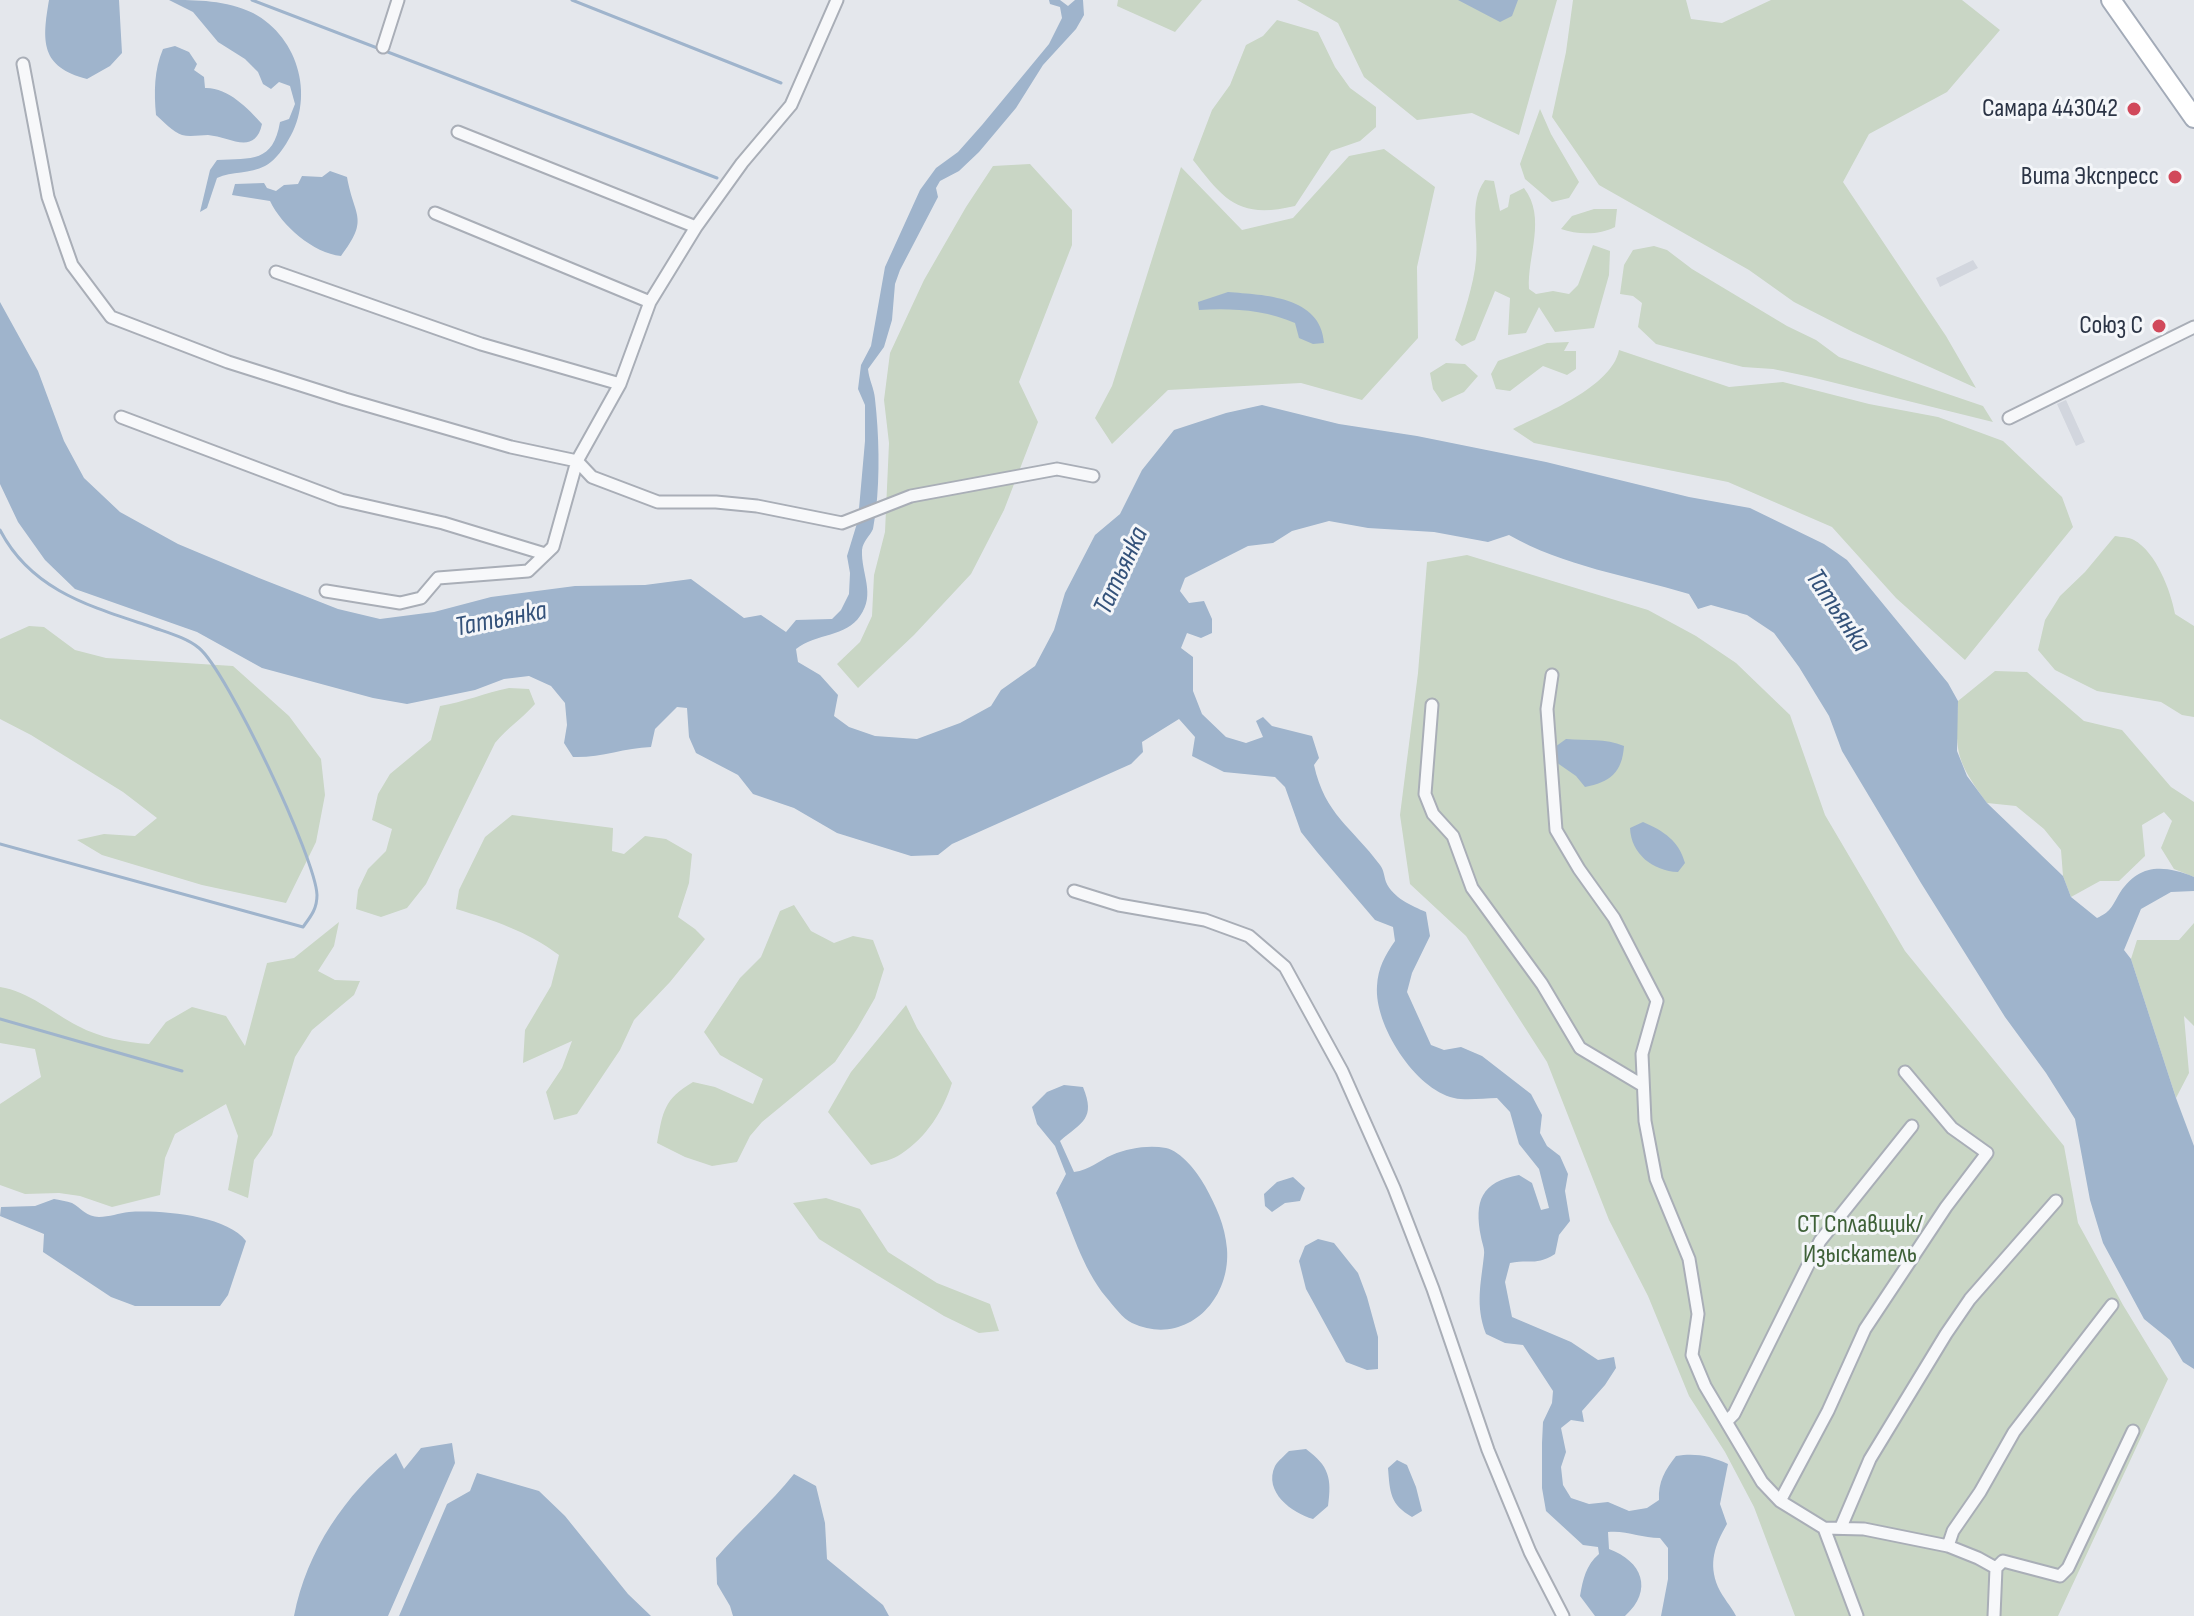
<!DOCTYPE html>
<meta charset="utf-8">
<style>
body{margin:0}
canvas{display:block;background:#e4e7ec}
</style>
<canvas width="2194" height="1616"></canvas>
<script>
const ctx = document.querySelector('canvas').getContext('2d');
ctx.lineJoin = 'round';
function fill(path, color) { ctx.fillStyle = color; ctx.fill(path, 'evenodd'); }
function trace(path, color, width, dash) { ctx.strokeStyle = color; ctx.lineWidth = width; ctx.lineCap = dash ? 'butt' : 'round'; ctx.setLineDash(dash || []); ctx.stroke(path); }
function drawText(font, color, halo, rows, align = 'center') {
  ctx.font = font + ' "Sofia Sans Condensed",sans-serif'; ctx.lineWidth = 6; ctx.setLineDash([]); ctx.textBaseline = 'middle'; ctx.strokeStyle = halo; ctx.fillStyle = color; for (const [text, x, y, turn = 0] of rows) {
    ctx.save(); ctx.translate(x, y); ctx.rotate((+turn || 0) * Math.PI / 180); ctx.textAlign = isNaN(turn) ? turn : align; if (halo) ctx.strokeText(text, 0, 0); ctx.fillText(text, 0, 0); ctx.restore();
  }
}
const built = new Path2D(`
 M1973,260L1978,268L1940,287L1936,278Z
 M2066,400L2085,442L2076,446L2057,404Z`);
const green = new Path2D(`
 M1118,0H1202L1175,32L1117,6Z
 M1297,0H1557L1519,135L1472,113L1417,120L1364,77L1338,23Z
 M1573,0H1686L1691,19L1722,23L1771,0H1962L2000,30L1947,92L1869,134L1843,182L1946,336L1976,388L1853,332L1794,302L1749,270L1599,185L1552,117L1566,52Z
 M1277,20L1318,32L1335,67L1350,88L1376,107V127L1360,141L1331,151L1295,206C1239,219 1225,201 1193,160L1212,110L1230,85L1246,45L1263,36Z
 M1540,109L1551,134L1579,182L1569,198L1552,202L1525,179L1520,164Z
 M1384,149L1435,187L1417,267L1418,338L1362,400L1301,383L1168,390L1112,444L1095,418L1112,386L1181,167L1242,230L1293,218L1349,156Z
 M1030,164L1072,210V245L1019,382L1038,422L1004,510L971,574L914,635L858,688L837,664L860,642L872,616L874,575L885,532L889,443L884,400L890,353L924,280L966,207L993,166Z
 M1485,180L1494,181L1500,211L1508,207L1510,195L1524,188C1547,218 1527,256 1529,289L1536,294L1553,291L1569,294L1578,285L1593,245L1610,251L1609,275L1594,328L1555,332L1539,307L1526,333L1508,335L1510,298L1495,291L1475,340L1462,346L1455,340C1463,317 1474,284 1476,260C1479,233 1468,203 1485,180Z
 M1594,209H1617L1615,227C1600,235 1578,235 1561,229L1572,216Z
 M1654,246L1667,250L1692,269L1787,326L1816,340L1839,357L1983,406L1993,422L1811,377L1773,369L1743,367L1656,344L1638,327L1642,303L1633,296L1620,294L1624,265L1633,250Z
 M1569,342L1564,351H1576V369L1567,375L1543,366L1510,391L1496,389L1491,374L1498,361L1547,343Z
 M1619,350L1729,387L1783,382L1869,404L1938,417L2003,441L2062,497L2073,527L1965,660L1896,598L1832,527L1728,482L1534,443L1513,429C1543,414 1612,387 1619,350Z
 M1446,363L1465,364L1478,376L1464,392L1442,402L1433,389L1430,373Z
 M2115,536C2120,537 2129,537 2134,540C2156,552 2171,591 2175,614L2194,626V717L2182,715L2161,702L2097,691L2055,670L2038,650L2045,620L2060,596L2085,572Z
 M1467,555L1648,610L1696,636L1736,663L1790,715L1825,815L1905,951L2064,1146L2078,1223L2123,1305L2168,1379L2058,1616H1795L1754,1507L1725,1452L1689,1396L1648,1296L1609,1220L1547,1062L1466,936L1410,884L1400,815L1418,673L1427,562Z
 M29,626L44,627L75,650L106,658L233,666L289,716L321,759L325,795L316,842L286,903L202,885L102,855L77,840L104,834L135,836L157,818L123,792L31,735L0,719V639Z
 M1995,671L2027,672L2084,721L2122,730L2171,787L2194,802V877L2174,869L2161,848L2172,821L2164,812L2142,825L2145,856L2119,881H2100L2071,897L2063,876L2061,850L2044,829L2016,806L1987,803C1956,760 1955,753 1958,701Z
 M509,688L529,689L535,704C522,719 507,728 495,743L426,884L407,908L381,917L356,909L358,890L368,869L386,851L392,829L372,820L378,794L390,774L431,740L440,706C464,702 485,693 509,688Z
 M512,815L613,828L612,851L624,854L645,836L666,839L692,854L689,883L678,917L695,929L705,939L670,982L634,1020L620,1050L577,1114L554,1120L546,1092L562,1068L572,1041L523,1063L525,1030L551,986L559,955C527,931 493,920 456,909L459,890L485,837Z
 M794,905L811,931L834,943L853,936L873,940L884,969L875,998L857,1029L835,1062L762,1122L750,1136L737,1162L712,1166L685,1157L657,1143C663,1111 664,1099 693,1082L715,1087L753,1104L763,1079L720,1055L704,1032L740,978L761,957L780,911Z
 M339,922L334,946L318,971L335,980L360,981L354,995L312,1030L295,1057L272,1135L254,1160L248,1198L228,1190L238,1136L226,1104L175,1134L165,1158L160,1195L112,1207L80,1196L59,1193L25,1194L0,1185V1104L41,1077L35,1049L0,1043V987C28,991 53,1013 78,1026C101,1038 124,1042 149,1044L166,1022L192,1007L226,1016L245,1046L267,963L294,958Z
 M2194,923V1026L2184,1016L2189,1073L2176,1098L2131,959L2137,940H2179Z
 M906,1005L917,1028L952,1083C943,1111 927,1137 901,1154C893,1160 881,1162 871,1165L828,1112L851,1072Z
 M826,1198L860,1209L888,1252L937,1283L990,1304L999,1331L979,1333L944,1316L867,1269L819,1239L793,1203Z`);
const water = new Path2D(`
 M49,0H119L122,53L110,66L87,79C40,67 42,41 49,0Z
 M169,0C197,0 226,0 253,13C300,38 316,100 286,144C281,152 273,162 265,166C250,174 232,171 217,178L207,208L200,212L210,170L217,160C252,158 273,163 280,122L289,119L295,104L290,86L279,82L271,89L263,84L258,72L245,59L218,42L193,12Z
 M1049,0H1060L1068,6L1075,0H1083L1084,15L1076,29L1043,65L1016,108L979,152L959,171L940,181L936,188L938,197L900,270L895,284L892,320L884,347L868,369C869,380 874,388 875,399C879,434 880,475 876,510C875,516 874,523 873,529C870,536 863,541 862,550C861,574 876,594 860,616C846,637 817,633 796,649L798,662L820,675L838,695L834,716L849,727L875,736L917,739L960,723L991,706L1001,690L1035,666L1054,630L1065,593L1095,535L1120,514L1142,470L1174,430L1226,413L1262,405L1339,424L1417,436L1546,462L1689,497L1750,508L1824,544L1847,560L1948,683L1958,701L1957,751L1967,776L1987,803L2063,876L2071,897L2097,918C2110,912 2111,908 2118,896C2137,864 2162,864 2194,877V891L2171,892L2141,909L2124,950L2131,959L2176,1098L2194,1146V1369L2183,1362L2170,1340L2144,1319L2103,1243L2090,1200L2075,1119L2046,1073L2005,1017L1921,883L1842,751L1829,716L1799,667L1774,633L1747,615L1711,605L1698,609L1689,594C1629,576 1563,566 1509,535L1488,542L1434,532L1368,528L1329,521L1292,531L1273,543L1248,546L1185,578L1180,591L1189,603L1204,601L1212,619V633L1201,638L1187,633L1181,648L1193,657V691L1202,714L1226,737L1246,743L1263,737L1256,721L1263,717L1272,726L1312,736L1319,758L1314,765C1325,815 1352,827 1380,865C1384,870 1384,876 1386,882C1393,898 1412,906 1426,912L1430,936L1412,973L1407,992L1431,1045L1444,1050L1461,1047L1482,1056L1531,1094L1542,1115L1540,1133L1547,1146L1560,1156L1568,1174L1565,1191L1570,1221L1559,1235L1555,1254C1536,1266 1530,1259 1510,1263L1505,1282L1512,1317L1571,1342L1598,1360L1614,1357L1616,1368L1605,1385L1582,1411L1584,1422L1571,1420L1561,1428L1566,1452L1561,1467L1563,1485L1571,1498L1589,1504L1608,1502L1629,1511L1647,1508L1659,1500C1658,1482 1665,1470 1676,1456C1696,1453 1710,1456 1728,1464L1720,1504L1727,1524C1715,1545 1708,1563 1718,1587C1723,1598 1731,1606 1736,1616H1661L1668,1579V1548L1660,1538C1641,1538 1626,1530 1608,1532L1609,1549C1642,1561 1654,1590 1625,1616H1595L1580,1596C1583,1579 1586,1565 1599,1554L1598,1547L1583,1545L1546,1511L1542,1488V1443L1543,1422L1552,1403L1553,1391L1523,1345L1505,1343L1486,1334C1475,1305 1481,1284 1484,1255C1485,1249 1482,1243 1481,1237C1474,1201 1481,1182 1519,1175L1532,1183L1541,1210L1549,1208L1539,1169L1519,1144L1510,1112L1497,1098C1484,1098 1467,1101 1454,1098C1415,1089 1374,1025 1377,986C1378,968 1385,955 1395,941L1393,927L1375,920L1317,852L1301,832L1285,787L1275,777L1224,772L1192,756L1195,737L1179,719L1142,742L1143,752L1131,764L952,844L938,855L911,856L837,833L794,808L753,794L738,775L696,753L689,737L687,708L677,707L655,729L651,747C624,748 600,758 573,757L564,743L567,725L565,703L551,686L529,676L504,679L475,690L407,704L373,698L262,668L197,632L75,589L45,560L18,522L0,484V302L38,371L64,441L84,478L120,512L178,544L259,578L338,609L380,619L434,612L491,597L575,586L645,585L691,579L744,618L761,615L786,632L796,620L832,619L841,610L849,594L850,573L847,556L858,520L865,441V405L858,389L861,365L871,346L885,267L920,190L936,168L958,152L982,125L1049,44L1062,18L1060,7L1050,4Z
 M1458,0H1518L1512,16L1500,22Z
 M175,46L189,52L197,64L194,70L204,77L205,88C227,87 248,108 262,124C255,156 230,137 208,135C200,135 190,137 182,135C173,132 163,121 156,115C154,92 154,70 163,49Z
 M330,171L347,177C354,217 370,218 341,256C313,253 282,226 270,201L232,195L235,184L264,183L267,188L276,191L284,185L298,184L302,176L322,177Z
 M1228,292C1264,295 1321,296 1324,343L1313,344L1299,338L1295,323C1265,310 1232,308 1199,310L1198,302Z
 M1566,739C1587,741 1605,738 1624,746C1622,773 1610,782 1585,787L1576,776L1553,760L1555,747Z
 M1643,822C1664,831 1679,841 1685,863L1678,872C1653,871 1631,854 1630,828Z
 M1064,1085L1083,1087C1096,1119 1082,1122 1060,1141L1074,1172C1090,1170 1098,1161 1112,1155C1129,1148 1148,1145 1166,1148C1181,1151 1198,1173 1205,1186C1216,1206 1225,1225 1227,1249C1231,1302 1184,1347 1132,1323C1123,1319 1113,1305 1106,1297C1082,1268 1071,1227 1056,1193L1066,1174L1055,1146L1037,1124L1032,1107L1047,1092Z
 M1293,1177L1305,1188L1300,1201L1285,1203L1272,1212L1265,1206L1264,1194L1277,1182Z
 M54,1199C59,1200 67,1201 72,1203C81,1208 87,1217 99,1217C109,1217 119,1213 129,1212C160,1210 226,1215 246,1241L228,1295L220,1306H135L111,1297L43,1252L44,1234L0,1216L1,1207L35,1206Z
 M1318,1239L1334,1243L1358,1273L1367,1297L1378,1337V1369L1367,1370L1346,1362L1306,1289L1299,1261L1305,1246Z
 M452,1443L455,1463L388,1616H294C307,1550 345,1495 396,1453L404,1469L421,1448Z
 M1306,1449C1329,1466 1332,1478 1328,1506L1313,1519C1292,1513 1263,1492 1275,1466C1278,1461 1285,1455 1289,1451Z
 M1397,1460L1407,1465L1416,1487L1422,1511L1412,1517C1390,1504 1390,1493 1388,1468Z
 M477,1473L539,1491L565,1516L628,1594L651,1616H399L447,1504L470,1491Z
 M794,1474L816,1486L825,1523L827,1559L883,1605L889,1616H733L730,1606L717,1584L716,1558C741,1529 770,1504 794,1474Z`);
const stream = new Path2D(`
 M252,0L717,178
 M572,0L781,83
 M0,530C31,590 89,606 149,626C165,632 186,637 199,648C227,671 316,859 317,895C317,909 311,916 303,927L0,844
 M0,1019L182,1071`);
const minor = new Path2D(`
 M383,47L398,0
 M23,64L48,197L72,265L111,317L228,362L345,399L511,447L577,461L592,477L658,502H716L757,506L842,523L911,496L1057,469L1093,476
 M458,132L696,227
 M435,213L650,302
 M276,272L481,344L620,384
 M121,417L341,500L443,523L545,554
 M2009,418L2194,327
 M326,591L400,603L421,598L438,578L528,571L553,547L577,461L620,384L650,302L696,227L742,163L791,105L837,0
 M1552,675L1547,709L1556,830L1579,869L1614,918L1657,1001L1642,1054L1645,1121L1656,1179L1689,1259L1698,1314L1692,1355L1705,1386L1762,1482L1780,1501L1811,1520L1824,1528L1864,1529L1948,1546L1978,1558L1996,1568L1994,1616
 M1432,705L1425,794L1433,814L1453,836L1472,888L1542,984L1580,1048L1642,1085
 M1074,891L1119,905L1205,920L1249,936L1285,967L1342,1071L1394,1188L1433,1289L1488,1450L1530,1552L1563,1616
 M1727,1421L1734,1414L1820,1241L1912,1126
 M1780,1501L1828,1411L1865,1329L1946,1207L1987,1153L1952,1128L1905,1072
 M1841,1527L1870,1459L1946,1334L1970,1299L2056,1201
 M1824,1528L1857,1616
 M1948,1546L1953,1531L1980,1492L2014,1432L2112,1305
 M1996,1568L2003,1561L2060,1576L2068,1568L2133,1431`);
const primary = new Path2D(`
 M2111,0L2194,118`);
const markers = [
 [2134,109,8,"#d1495b"],
 [2175,177,8,"#d1495b"],
 [2159,326,8,"#d1495b"]
];
const poiNames = [
 ["Самара 443042",2118,109],
 ["Вита Экспресс",2159,177],
 ["Союз С",2143,326]
];
const parkNames = [
 ["СТ Сплавщик/",1860,1225],
 ["Изыскатель",1860,1255]
];
const waterNames = [
 ["Татьянка",1122,571,-65],
 ["Татьянка",1837,611,56],
 ["Татьянка",501,620,-11]
];
fill(built, '#d2d6de');
fill(green, '#c9d6c5');
fill(water, '#9fb4cc');
trace(stream, '#9fb4cc', 3);
trace(minor, '#a9aeb7', 15);
trace(primary, '#a3abb8', 22);
trace(minor, '#f7f8fa', 11);
trace(primary, '#fff', 18);
for (const [x, y, r, color] of markers) { const dot = new Path2D(); dot.arc(x, y, r, 0, 2 * Math.PI); ctx.fillStyle = color; ctx.fill(dot); trace(dot, '#f4f6f9', 3); }
drawText('26px', '#2b3445', '#f4f6f9', poiNames, 'right');
drawText('26px', '#3f6138', '#f4f6f9', parkNames);
drawText('italic 28px', '#34527a', '#f4f6f9', waterNames);
</script>
